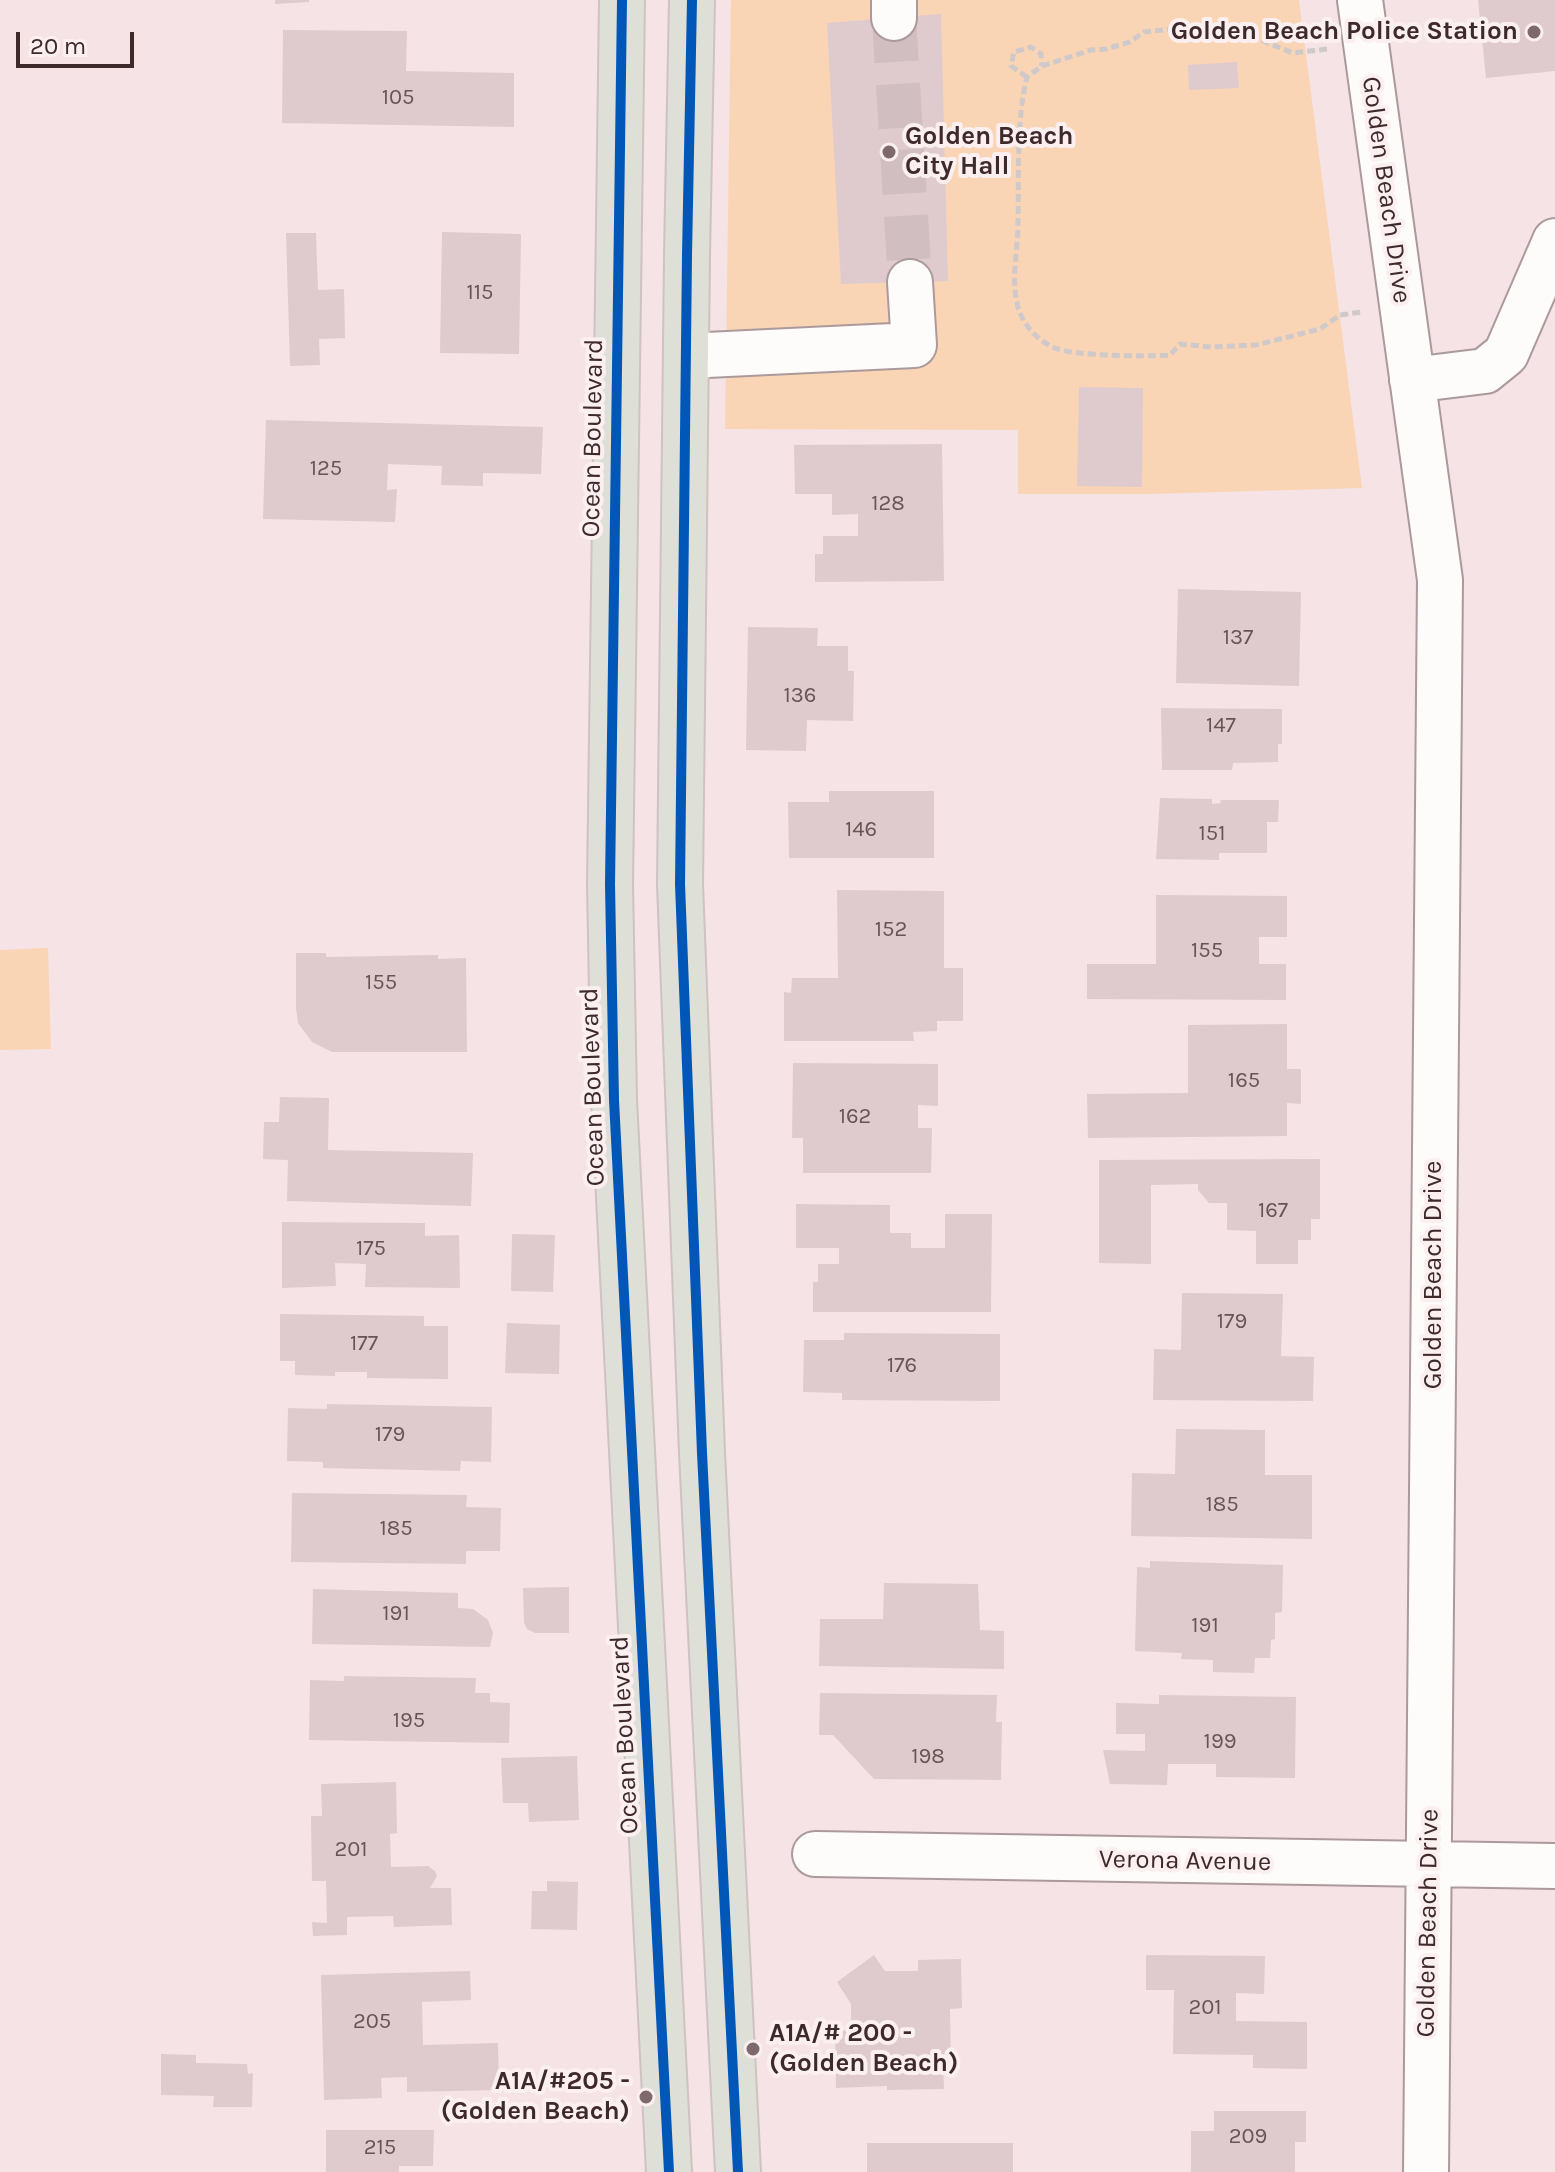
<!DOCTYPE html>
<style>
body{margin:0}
#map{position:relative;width:1555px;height:2172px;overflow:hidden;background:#f6e3e5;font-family:Karla,sans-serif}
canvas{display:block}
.scale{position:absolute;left:16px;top:32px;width:118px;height:36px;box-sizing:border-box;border:4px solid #3e292b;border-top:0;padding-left:10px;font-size:24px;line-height:28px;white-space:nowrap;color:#3e292b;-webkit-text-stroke:6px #fbeff0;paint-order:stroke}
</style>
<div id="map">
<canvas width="1555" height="2172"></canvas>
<div class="scale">20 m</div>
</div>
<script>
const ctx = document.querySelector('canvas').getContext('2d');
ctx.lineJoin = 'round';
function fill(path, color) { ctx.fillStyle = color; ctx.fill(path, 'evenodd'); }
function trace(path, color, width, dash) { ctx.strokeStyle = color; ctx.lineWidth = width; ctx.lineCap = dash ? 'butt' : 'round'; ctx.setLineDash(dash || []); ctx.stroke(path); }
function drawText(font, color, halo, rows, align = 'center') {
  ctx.font = font + ' Karla,sans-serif'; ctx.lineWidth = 8; ctx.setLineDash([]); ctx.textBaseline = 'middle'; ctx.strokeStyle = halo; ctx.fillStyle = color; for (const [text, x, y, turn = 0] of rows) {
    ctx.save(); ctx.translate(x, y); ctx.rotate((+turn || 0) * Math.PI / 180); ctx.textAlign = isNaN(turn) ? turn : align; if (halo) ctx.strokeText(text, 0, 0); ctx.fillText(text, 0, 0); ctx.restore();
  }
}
const green = new Path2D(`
 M731,0H1299L1362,488L1149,494H1018V430L725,429Z
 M48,948L51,1049L0,1050V950Z`);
const building = new Path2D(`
 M275,0H309V2L275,4Z
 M1478,0H1555V71L1486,78Z
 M941,14L948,281L841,284L827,23Z
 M283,30L407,31L406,71L514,73V127L282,123Z
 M1237,62L1239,88L1189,90L1188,65Z
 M442,232L521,234L519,354L440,353Z
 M286,233H316L318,290L344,289L345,338L319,339L320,365L290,366Z
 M1079,387L1143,388L1142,487L1077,486Z
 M266,420L543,427L541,474L483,473V486L441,485L442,466L388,464L387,490L397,489L395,522L263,519Z
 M942,444L944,581L815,582V554H823V536H858V514L832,515V494H795L794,445Z
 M1178,589L1301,592L1299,686L1176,683Z
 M748,627L818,628L817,646H848V671H854L853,721L807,720L806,751L746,750Z
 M1161,708L1282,709V744H1278V762L1233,763L1232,770H1162Z
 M829,791H934V858H789L788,802H829Z
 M1160,798L1212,799V804L1221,803L1220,800H1279L1278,822H1267V853H1219V860L1156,859Z
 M837,890L944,891V968H963V1021H937V1031L913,1032L914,1041H784V992L791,993L792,978H838Z
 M1156,895L1287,896V937H1259V964H1286V1000L1087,999V964H1156Z
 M296,953H326V957L438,955V959L466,958L467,1052H332L312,1042L298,1023L296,1008Z
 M1287,1024V1069H1301V1104L1287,1103V1136L1088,1138L1087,1094L1188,1093V1025Z
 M793,1063L938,1064V1106L918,1105V1128H932L931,1173H803V1138H792Z
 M280,1097L329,1098L328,1150L473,1153L471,1206L287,1201L288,1160L263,1159L264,1122H279Z
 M1320,1159V1219H1311V1240H1298V1264H1256V1231L1227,1230V1203H1209L1198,1190V1184L1151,1185V1264L1099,1263V1160Z
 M796,1204L890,1205V1233H911V1248H945V1214H992L991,1312H813V1282H818V1264H839V1248H796Z
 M282,1222L425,1223V1236L459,1235L460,1288L365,1287L366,1264L335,1263L336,1286L282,1288Z
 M512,1234L555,1235L553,1292L511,1291Z
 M1182,1293L1283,1294L1281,1356L1314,1357L1313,1401L1153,1400L1154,1349L1181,1350Z
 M280,1314L424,1316V1326H448V1379L367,1378V1372H335V1376L295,1375V1361H280Z
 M507,1323L560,1325L559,1374L505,1373Z
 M844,1333L1000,1334V1401L842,1400V1393L803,1392L804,1340H844Z
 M327,1404L492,1407L491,1462L461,1461L460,1471L323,1468V1462L287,1461L288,1408L327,1409Z
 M1176,1429L1265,1430V1475H1312V1539L1131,1536L1132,1473L1175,1474Z
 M292,1493L467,1495L466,1507L501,1508L500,1551H466V1564L291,1562Z
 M1150,1561L1283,1565L1282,1612L1275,1613V1639L1271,1640L1270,1658H1255L1254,1673L1213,1672V1660L1181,1659L1182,1653L1135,1651L1137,1567L1150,1568Z
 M884,1583L978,1584L980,1630L1004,1631V1669L819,1666L820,1619H883Z
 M569,1587V1633H535L527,1629L524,1623L523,1588Z
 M313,1589L458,1593V1608L473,1609L488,1620L493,1633L490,1647L312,1644Z
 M344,1676L476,1678L475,1693H490V1702L510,1703L509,1743L309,1740L310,1680L344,1681Z
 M820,1693L997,1695L996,1722H1002L1001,1780L874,1779L833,1735H819Z
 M1159,1695L1296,1697L1295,1778L1216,1777V1764H1168L1167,1785L1110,1784L1103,1750L1145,1751V1734H1116V1703L1159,1704Z
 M577,1756L579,1820L529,1822L528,1803H503L501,1758Z
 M396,1782L397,1833L390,1834L391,1867L428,1866L435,1871L437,1876L430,1888H451L452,1925L394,1927L393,1916L347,1917V1935L313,1936L312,1922L327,1923L326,1881H312L311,1816H322L321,1784Z
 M547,1881L578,1882L577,1930L531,1929L532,1891H547Z
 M874,1955L885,1971H918V1960L961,1959L962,2008L950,2009L951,2064H943L944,2089L887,2090V2086L836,2088L835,2031L851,2030V2004L837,1982Z
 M1146,1955L1265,1956L1264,1994L1236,1993V2021L1307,2022V2069L1253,2068V2055L1173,2054L1174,1990H1146Z
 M470,1971L471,2000L422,2002L423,2045L498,2043L499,2090L407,2092V2077L381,2078L382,2098L324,2100L321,1975Z
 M161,2054L196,2055V2063L247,2064L248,2074L253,2073L252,2107H213L214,2096L161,2095Z
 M1214,2111H1306V2142H1295V2172H1191V2131H1214Z
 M326,2130H434L433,2166H399V2172H326Z
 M867,2143H1013V2172H867Z`);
const minorTunnel = new Path2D(`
 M894,18L910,282`);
const path = new Path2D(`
 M1327,49L1293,53L1258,39L1223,31L1183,28L1144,32L1130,42L1106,49L1091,50L1042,66L1027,77C1016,120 1019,179 1018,224C1018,250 1011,277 1017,303C1021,323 1036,340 1055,348C1074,356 1147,357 1170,355L1180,344L1211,347L1256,345L1320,329L1340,315L1362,312
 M1027,77L1011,66L1014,52L1031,47L1041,54L1042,66`);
const minor = new Path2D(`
 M894,0V18
 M1360,0L1440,580L1426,2172
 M686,356L914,345L910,282
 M1412,380L1485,371L1506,354L1555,241
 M815,1854L1555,1866`);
const major = new Path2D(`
 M622,0L610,884L614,1100L669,2172
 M692,0L687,255L680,884L702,1453L738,2172`);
const cycleway = new Path2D(`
 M622,0L610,884L614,1100L669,2172
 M692,0L687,255L680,884L702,1453L738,2172`);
const markers = [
 [1534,32,8,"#7e6a6c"],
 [889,152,8,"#7e6a6c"],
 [753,2049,8,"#7e6a6c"],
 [646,2097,8,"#7e6a6c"]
];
const numberNames = [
 ["105",398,98],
 ["115",480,293],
 ["125",326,469],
 ["128",888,504],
 ["137",1238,638],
 ["136",800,696],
 ["147",1221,726],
 ["146",861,830],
 ["151",1212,834],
 ["152",891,930],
 ["155",1207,951],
 ["155",381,983],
 ["165",1244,1081],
 ["162",855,1117],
 ["167",1273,1211],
 ["175",371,1249],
 ["179",1232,1322],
 ["177",364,1344],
 ["176",902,1366],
 ["179",390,1435],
 ["185",1222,1505],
 ["185",396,1529],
 ["191",396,1614],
 ["191",1205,1626],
 ["195",409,1721],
 ["199",1220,1742],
 ["198",928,1757],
 ["201",351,1850],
 ["201",1205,2008],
 ["205",372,2022],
 ["209",1248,2137],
 ["215",380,2148]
];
const poiNames = [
 ["Golden Beach Police Station",1518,32],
 ["Golden Beach",905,137,"left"],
 ["City Hall",905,167,"left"],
 ["A1A/# 200 -",769,2034,"left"],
 ["(Golden Beach)",769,2064,"left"],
 ["A1A/#205 -",630,2082],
 ["(Golden Beach)",630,2112]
];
const streetNames = [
 ["Golden Beach Drive",1386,190,82],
 ["Ocean Boulevard",593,438,-89],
 ["Ocean Boulevard",593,1087,-92],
 ["Golden Beach Drive",1434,1275,-90],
 ["Ocean Boulevard",625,1735,-93],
 ["Verona Avenue",1185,1861,1],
 ["Golden Beach Drive",1428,1923,-89]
];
fill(green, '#f9d5b6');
fill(building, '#dfcbcd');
trace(minorTunnel, '#d1bec0', 44, [44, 22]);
trace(minor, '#ab999b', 48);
trace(major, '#cec2c3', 48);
trace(path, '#d0c9c9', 5, [8, 4]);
trace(minor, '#fefbfb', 44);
trace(major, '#dedfd7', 44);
trace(cycleway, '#0057b8', 10);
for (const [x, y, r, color] of markers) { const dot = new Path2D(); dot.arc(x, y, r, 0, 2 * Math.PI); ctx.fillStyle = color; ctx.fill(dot); trace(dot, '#fbeff0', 3); }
drawText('22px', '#685355', null, numberNames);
drawText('bold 26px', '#3e292b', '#fbeff0', poiNames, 'right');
drawText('26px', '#3e292b', '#fbeff0', streetNames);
</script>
